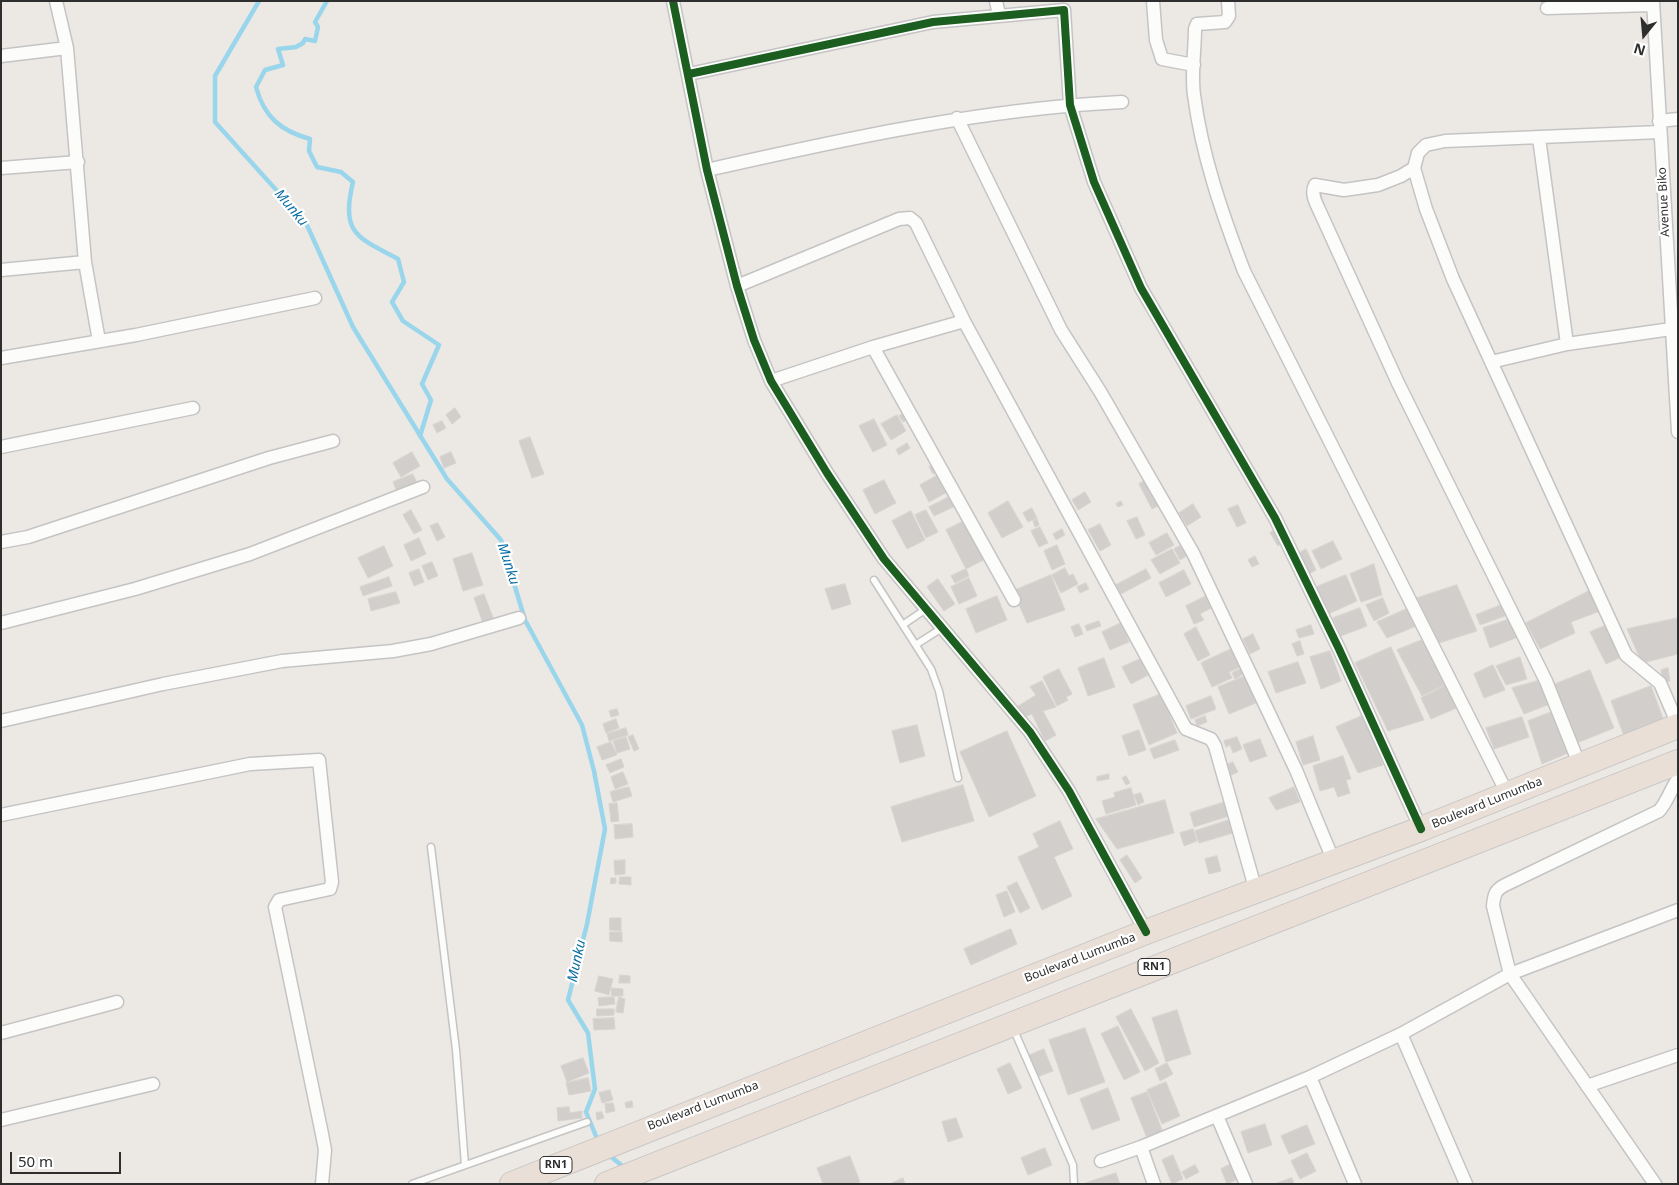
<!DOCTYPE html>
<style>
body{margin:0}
#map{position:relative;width:1679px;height:1185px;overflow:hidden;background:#ece8e4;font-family:"Noto Sans",sans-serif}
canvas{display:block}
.frame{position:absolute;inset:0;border:2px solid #2e2e2e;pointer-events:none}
.north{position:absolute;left:1619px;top:10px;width:50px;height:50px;-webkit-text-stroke:4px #fff;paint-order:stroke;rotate:197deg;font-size:14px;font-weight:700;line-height:20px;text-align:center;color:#2e2e2e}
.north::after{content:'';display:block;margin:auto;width:18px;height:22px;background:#2e2e2e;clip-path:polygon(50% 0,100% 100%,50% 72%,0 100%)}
.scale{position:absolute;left:10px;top:1152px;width:111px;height:22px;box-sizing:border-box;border:2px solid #2e2e2e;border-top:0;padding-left:6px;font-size:15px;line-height:18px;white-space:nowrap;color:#2e2e2e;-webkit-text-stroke:4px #fff;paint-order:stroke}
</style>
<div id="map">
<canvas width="1679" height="1185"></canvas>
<div class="frame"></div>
<div class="north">N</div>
<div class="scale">50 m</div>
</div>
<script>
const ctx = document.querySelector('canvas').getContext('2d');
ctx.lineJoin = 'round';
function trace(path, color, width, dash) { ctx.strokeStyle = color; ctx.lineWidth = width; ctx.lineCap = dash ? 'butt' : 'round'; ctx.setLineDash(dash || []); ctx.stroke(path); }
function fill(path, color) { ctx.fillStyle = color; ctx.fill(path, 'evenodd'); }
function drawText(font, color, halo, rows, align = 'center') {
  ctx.font = font + ' "Noto Sans",sans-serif'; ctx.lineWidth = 4.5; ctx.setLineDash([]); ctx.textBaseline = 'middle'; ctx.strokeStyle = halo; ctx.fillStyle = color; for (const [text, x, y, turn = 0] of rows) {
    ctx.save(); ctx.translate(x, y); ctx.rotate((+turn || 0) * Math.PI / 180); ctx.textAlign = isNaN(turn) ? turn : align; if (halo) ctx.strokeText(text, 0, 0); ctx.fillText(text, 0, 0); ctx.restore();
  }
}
const stream = new Path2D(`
 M259,1L215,76V122L306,223L353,327L447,479L501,540L525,620L582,725L594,771L605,829L587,924L568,1000L588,1033L595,1089L586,1112L598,1141
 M327,1L315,22L318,27L315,41L305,39L303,43L296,47L278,49L283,65L265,70L256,87C264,117 281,131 310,139L309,151L317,167L341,172L353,182C341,233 356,237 398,259L404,282L392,302L403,321L439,345L422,384L431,400L420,436
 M609,1155L626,1169`);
const building = new Path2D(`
 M455,408L461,417L452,424L446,415Z
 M906,412L910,418L903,422L899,416Z
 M897,415L906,431L891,440L881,424Z
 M874,419L887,445L873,452L859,426Z
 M442,421L446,428L437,433L433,425Z
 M530,437L544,474L532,478L519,441Z
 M907,443L910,448L899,455L896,450Z
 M412,452L420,466L401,477L393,463Z
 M451,452L456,463L444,468L440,457Z
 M939,461L943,469L933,474L929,467Z
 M945,471L955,488L929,502L920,485Z
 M413,474L419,487L398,495L393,482Z
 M884,480L896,503L875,514L863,490Z
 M1146,480L1160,505L1152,509L1139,484Z
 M959,492L964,502L934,516L929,507Z
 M1085,492L1091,502L1078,510L1072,500Z
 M1008,501L1023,527L1002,538L988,513Z
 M1121,501L1123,505L1118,507L1116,504Z
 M1193,504L1201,517L1187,526L1179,513Z
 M1238,505L1246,523L1237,527L1228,509Z
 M1032,508L1037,518L1028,522L1023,513Z
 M411,510L422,530L414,534L403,515Z
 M926,510L938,532L926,538L915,515Z
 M911,511L925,540L907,549L892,521Z
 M1137,517L1145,535L1136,539L1127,521Z
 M970,518L989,557L966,569L946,530Z
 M1037,519L1039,525L1035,527L1033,521Z
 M438,523L445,537L437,541L430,526Z
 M1100,524L1111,545L1100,551L1088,530Z
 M1040,527L1048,543L1039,547L1031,531Z
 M1062,529L1065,535L1056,540L1053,534Z
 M1274,530L1282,543L1278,546L1270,533Z
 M1167,533L1174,545L1156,555L1149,543Z
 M419,538L426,554L411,561L404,545Z
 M1333,541L1342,559L1321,569L1312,551Z
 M1057,545L1065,564L1052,570L1044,551Z
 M1182,545L1188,555L1180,560L1174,549Z
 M384,546L393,566L368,578L358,558Z
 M1172,549L1180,563L1160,574L1151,560Z
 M1306,549L1316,570L1309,574L1299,553Z
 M472,553L483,585L463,591L453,559Z
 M1255,556L1259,564L1252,567L1248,560Z
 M432,562L438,576L428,580L422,566Z
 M1374,564L1382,595L1361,602L1350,574Z
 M1065,568L1069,576L1073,574L1078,584L1061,593L1052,575Z
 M419,569L424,582L414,586L409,573Z
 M966,569L969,576L955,583L951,576Z
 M1146,569L1151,578L1121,594L1116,585Z
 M1184,570L1191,584L1166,597L1159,583Z
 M1051,575L1065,610L1027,623L1013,591Z
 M1346,575L1357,601L1328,614L1316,587Z
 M389,577L392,586L363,596L360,587Z
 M969,578L977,596L959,604L951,587Z
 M938,579L955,604L944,611L927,587Z
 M1086,583L1089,589L1080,593L1077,587Z
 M845,584L851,604L832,610L825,589Z
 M1457,585L1477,631L1439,643L1417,598Z
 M1591,590L1600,611L1571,622L1575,633L1540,649L1526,623Z
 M396,592L400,603L371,611L368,599Z
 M484,594L494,620L483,623L474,598Z
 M997,596L1007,620L976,633L966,609Z
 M1206,596L1211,608L1200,614L1204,620L1194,624L1186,606Z
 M1383,598L1389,613L1374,621L1366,605Z
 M1501,605L1505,616L1480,625L1476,615Z
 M1411,607L1419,625L1387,638L1377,622Z
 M1360,608L1367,626L1341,636L1333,618Z
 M1678,618V654L1642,663L1627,629Z
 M1510,619L1518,637L1490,648L1483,628Z
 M1099,621L1101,626L1087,631L1085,626Z
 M1121,623L1129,642L1110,650L1102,632Z
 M1079,624L1083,634L1075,637L1071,627Z
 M1311,625L1314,634L1299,638L1296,630Z
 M1607,625L1626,655L1606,664L1590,632Z
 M1196,627L1210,655L1198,661L1184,634Z
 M1253,634L1260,649L1250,654L1243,639Z
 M1427,638L1450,682L1422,696L1397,650Z
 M1300,641L1304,654L1297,656L1292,644Z
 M1391,647L1424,720L1388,731L1355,663Z
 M1231,649L1240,667L1229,672L1232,678L1212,687L1201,663Z
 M1330,651L1341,681L1321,689L1310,657Z
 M1520,657L1527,679L1506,685L1496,666Z
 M1104,658L1115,687L1088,696L1078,668Z
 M1140,659L1148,675L1131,684L1122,667Z
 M1298,662L1306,683L1276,693L1268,672Z
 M1493,665L1505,690L1484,698L1474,674Z
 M1242,668L1245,673L1235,679L1232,673Z
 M1668,668L1670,681L1663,682L1661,670Z
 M1059,669L1072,694L1066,697L1068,700L1057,706L1043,677Z
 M1590,670L1614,728L1577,743L1553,685Z
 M1245,676L1256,703L1229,714L1218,687Z
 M1541,680L1550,704L1524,714L1512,688Z
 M1042,681L1056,707L1043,711L1056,735L1045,741L1032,714L1023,718L1015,708L1036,695L1030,687Z
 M1448,684L1459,707L1431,719L1421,698Z
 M1651,686L1664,721L1624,736L1611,701Z
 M1161,694L1177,733L1149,745L1133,705Z
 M1211,696L1216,709L1191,719L1186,706Z
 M617,709L619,715L611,717L609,711Z
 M1554,711L1568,753L1542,764L1528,721Z
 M1364,715L1383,765L1358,773L1336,727Z
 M1205,716L1207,722L1197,726L1195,720Z
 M1522,717L1529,737L1494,749L1486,728Z
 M616,719L619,728L606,733L603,724Z
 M917,725L925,756L900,763L892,731Z
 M626,728L628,735L609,741L607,734Z
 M1139,730L1146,750L1129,756L1122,736Z
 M1007,731L1036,796L989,817L960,752Z
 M633,735L639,749L634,751L628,737Z
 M1313,736L1320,760L1303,765L1296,742Z
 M626,737L630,749L617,753L613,741Z
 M1237,737L1242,749L1233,753L1230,745L1226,747L1224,741Z
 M1260,739L1267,756L1250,762L1243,745Z
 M1175,740L1179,750L1154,759L1150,749Z
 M611,742L617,755L602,760L597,747Z
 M1343,756L1351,779L1346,780L1350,793L1338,797L1334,787L1320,791L1313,766Z
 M621,759L624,767L610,773L606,765Z
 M1233,762L1238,772L1227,777L1222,767Z
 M623,772L628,784L615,789L611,777Z
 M1109,774V779L1097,781V777Z
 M1126,776L1130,783L1126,785L1122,778Z
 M963,785L974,821L902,842L891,807Z
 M629,787L632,796L613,802L610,792Z
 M1294,787L1300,802L1276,810L1269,798Z
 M1131,788L1136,805L1106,814L1102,801L1115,797L1114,793Z
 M1141,793L1144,802L1138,805L1134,795Z
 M1165,800L1174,833L1117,849L1096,819Z
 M1225,802L1229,816L1194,827L1190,813Z
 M617,803L619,821L611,822L609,804Z
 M1229,820L1233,833L1199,843L1195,831Z
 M1060,821L1073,849L1054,857L1072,896L1042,910L1018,857L1039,847L1033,834Z
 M632,824L633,837L615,839L614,825Z
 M1193,829L1197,841L1184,846L1180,833Z
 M1127,855L1142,878L1135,883L1120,860Z
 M1217,856L1221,871L1209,874L1205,859Z
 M625,860V874L615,875L614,861Z
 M620,877H631V885L619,884Z
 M611,878H616V883L611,884Z
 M1017,882L1030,908L1020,913L1007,887Z
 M1007,891L1015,912L1004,917L996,895Z
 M610,918H621V931L610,930Z
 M1011,929L1017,944L971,965L964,949Z
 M610,932H622V942L610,941Z
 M620,975L630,976V983H619Z
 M599,976L613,979L609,995L595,991Z
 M612,988L623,989V996H612Z
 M614,997L615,1004L599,1006L598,998Z
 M619,997L625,999L623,1013L616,1012Z
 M597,1009H614V1015L597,1016Z
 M1131,1009L1159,1063L1145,1071L1116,1017Z
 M1177,1010L1191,1054L1166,1062L1152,1018Z
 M614,1018L615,1029L594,1030L593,1019Z
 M1118,1026L1140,1072L1124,1080L1101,1034Z
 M1085,1028L1105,1082L1068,1095L1049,1040Z
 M1044,1049L1053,1071L1037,1077L1028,1056Z
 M583,1058L589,1073L567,1082L561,1066Z
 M1010,1063L1022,1088L1008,1094L997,1069Z
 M1167,1063L1173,1074L1160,1081L1155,1069Z
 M588,1078L591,1091L569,1095L566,1083Z
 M1166,1082L1180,1116L1162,1124L1147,1090Z
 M1108,1088L1120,1120L1092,1130L1080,1099Z
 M610,1090L613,1100L602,1103L599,1093Z
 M1147,1092L1165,1137L1149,1143L1131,1098Z
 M632,1101L633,1107L626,1108L625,1103Z
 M613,1103L615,1111L606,1113L605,1104Z
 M569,1107L570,1113L582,1111V1118L558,1121L557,1108Z
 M602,1112L604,1118L597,1120L596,1113Z
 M956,1118L963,1137L948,1142L942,1122Z
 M1265,1124L1272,1145L1248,1153L1241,1132Z
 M1307,1125L1315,1144L1289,1154L1281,1136Z
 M1045,1148L1052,1165L1028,1175L1021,1158Z
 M1307,1153L1316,1171L1300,1179L1291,1161Z
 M1173,1155L1183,1179L1172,1184L1162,1160Z
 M850,1156L860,1182L854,1184H823L817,1168Z
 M1231,1164L1238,1179L1227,1184L1221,1169Z
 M1195,1165L1199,1172L1186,1179L1182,1172Z
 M1116,1173L1120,1184H1083Z
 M903,1178L905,1184H890Z
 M1292,1178L1294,1184H1274Z`);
const lane = new Path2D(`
 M874,580L931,669L939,691L958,778
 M904,624L926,609
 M917,644L942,628
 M431,847L456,1050L465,1165
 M1013,1028L1073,1165L1074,1184
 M412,1184L587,1122`);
const street = new Path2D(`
 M56,1L67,48L85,262L99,341
 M673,1L707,170L737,286L754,340L771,381L827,473L884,559L1030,732L1069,791L1146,932
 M996,1L999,15
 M1153,1L1156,40L1162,59L1194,65
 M1228,1L1229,16L1225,22L1197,24L1195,29C1195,50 1191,74 1194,95C1202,156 1222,213 1244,271L1508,795
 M1653,1L1678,432
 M1547,8L1653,5
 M1,56L67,48
 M689,74L933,22L1064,10L1070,105L1094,182L1141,288L1275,518L1339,649L1421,829
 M957,118L1061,330L1101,393L1193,553L1296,770L1334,862
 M1659,121L1678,119
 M1539,138L1567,344
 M1,168L78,162
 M1414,168L1426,209L1453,279L1626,655L1660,683L1678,725
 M707,170C844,139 981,109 1122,102
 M1,270L85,262
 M737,286L899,219L910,218L916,223L964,321L1186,729L1211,739L1215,746L1256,891
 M873,347L1014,600
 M1,358L136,335L315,298
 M1491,362L1567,344L1671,329
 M771,381L873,347L964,321
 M1,447L193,408
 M1,542L28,537L269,458L333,441
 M1,623L135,589L250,554L423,487
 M1,721L163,684L282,661L393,651L431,644L519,618
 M1580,766L1546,681L1398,383L1321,214C1317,205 1310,194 1315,185L1344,190L1378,185L1401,176L1414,168L1418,153L1426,145L1445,141L1660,132
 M1,815L250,764L319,760L332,882L330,889L279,900L275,907L322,1134L325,1150L322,1184
 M1,1033L117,1002
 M1401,1034L1466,1184
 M1310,1077L1355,1184
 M1587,1086L1678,1055
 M1217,1116L1246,1184
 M1,1120L153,1084
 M1141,1147L1154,1184
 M1101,1161L1141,1147L1310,1077L1401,1034L1510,974L1678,910
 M1655,1184L1510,974L1493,906C1494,895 1495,890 1505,885L1659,811C1668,801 1670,790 1678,779`);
const highway = new Path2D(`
 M512,1184L1146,932L1421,829L1678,726
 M607,1184L1678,762`);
const cycleway = new Path2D(`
 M673,1L707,170L737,286L754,340L771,381L827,473L884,559L1030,732L1069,791L1146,932
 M689,74L933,22L1064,10L1070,105L1094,182L1141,288L1275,518L1339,649L1421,829`);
const shields = [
 [1154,967,32],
 [556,1165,32]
];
const shieldNames = [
 ["RN1",1154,967],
 ["RN1",556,1165]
];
const streetNames = [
 ["Avenue Biko",1664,202,-93],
 ["Boulevard Lumumba",1487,803,-22],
 ["Boulevard Lumumba",1080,958,-21],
 ["Boulevard Lumumba",703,1106,-21]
];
const waterNames = [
 ["Munku",291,208,50],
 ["Munku",508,564,72],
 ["Munku",577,961,-78]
];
trace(stream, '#99d6ec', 4.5);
fill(building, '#d1cecb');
trace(building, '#d7d4d0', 1);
trace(lane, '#c5c4c5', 9);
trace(street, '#c5c4c5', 15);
trace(highway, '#c6c5c4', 26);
trace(lane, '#fcfcfb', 6);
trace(street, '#fcfcfb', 12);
trace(highway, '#eadfd6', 24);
trace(cycleway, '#1b5e20', 8);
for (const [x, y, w] of shields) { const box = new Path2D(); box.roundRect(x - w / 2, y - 8.5, w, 17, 4); ctx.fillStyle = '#fff'; ctx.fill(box); trace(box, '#2e2e2e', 1); }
drawText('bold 11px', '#2e2e2e', null, shieldNames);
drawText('12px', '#2e2e2e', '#fff', streetNames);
drawText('italic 14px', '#0d6fa3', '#fff', waterNames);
</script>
